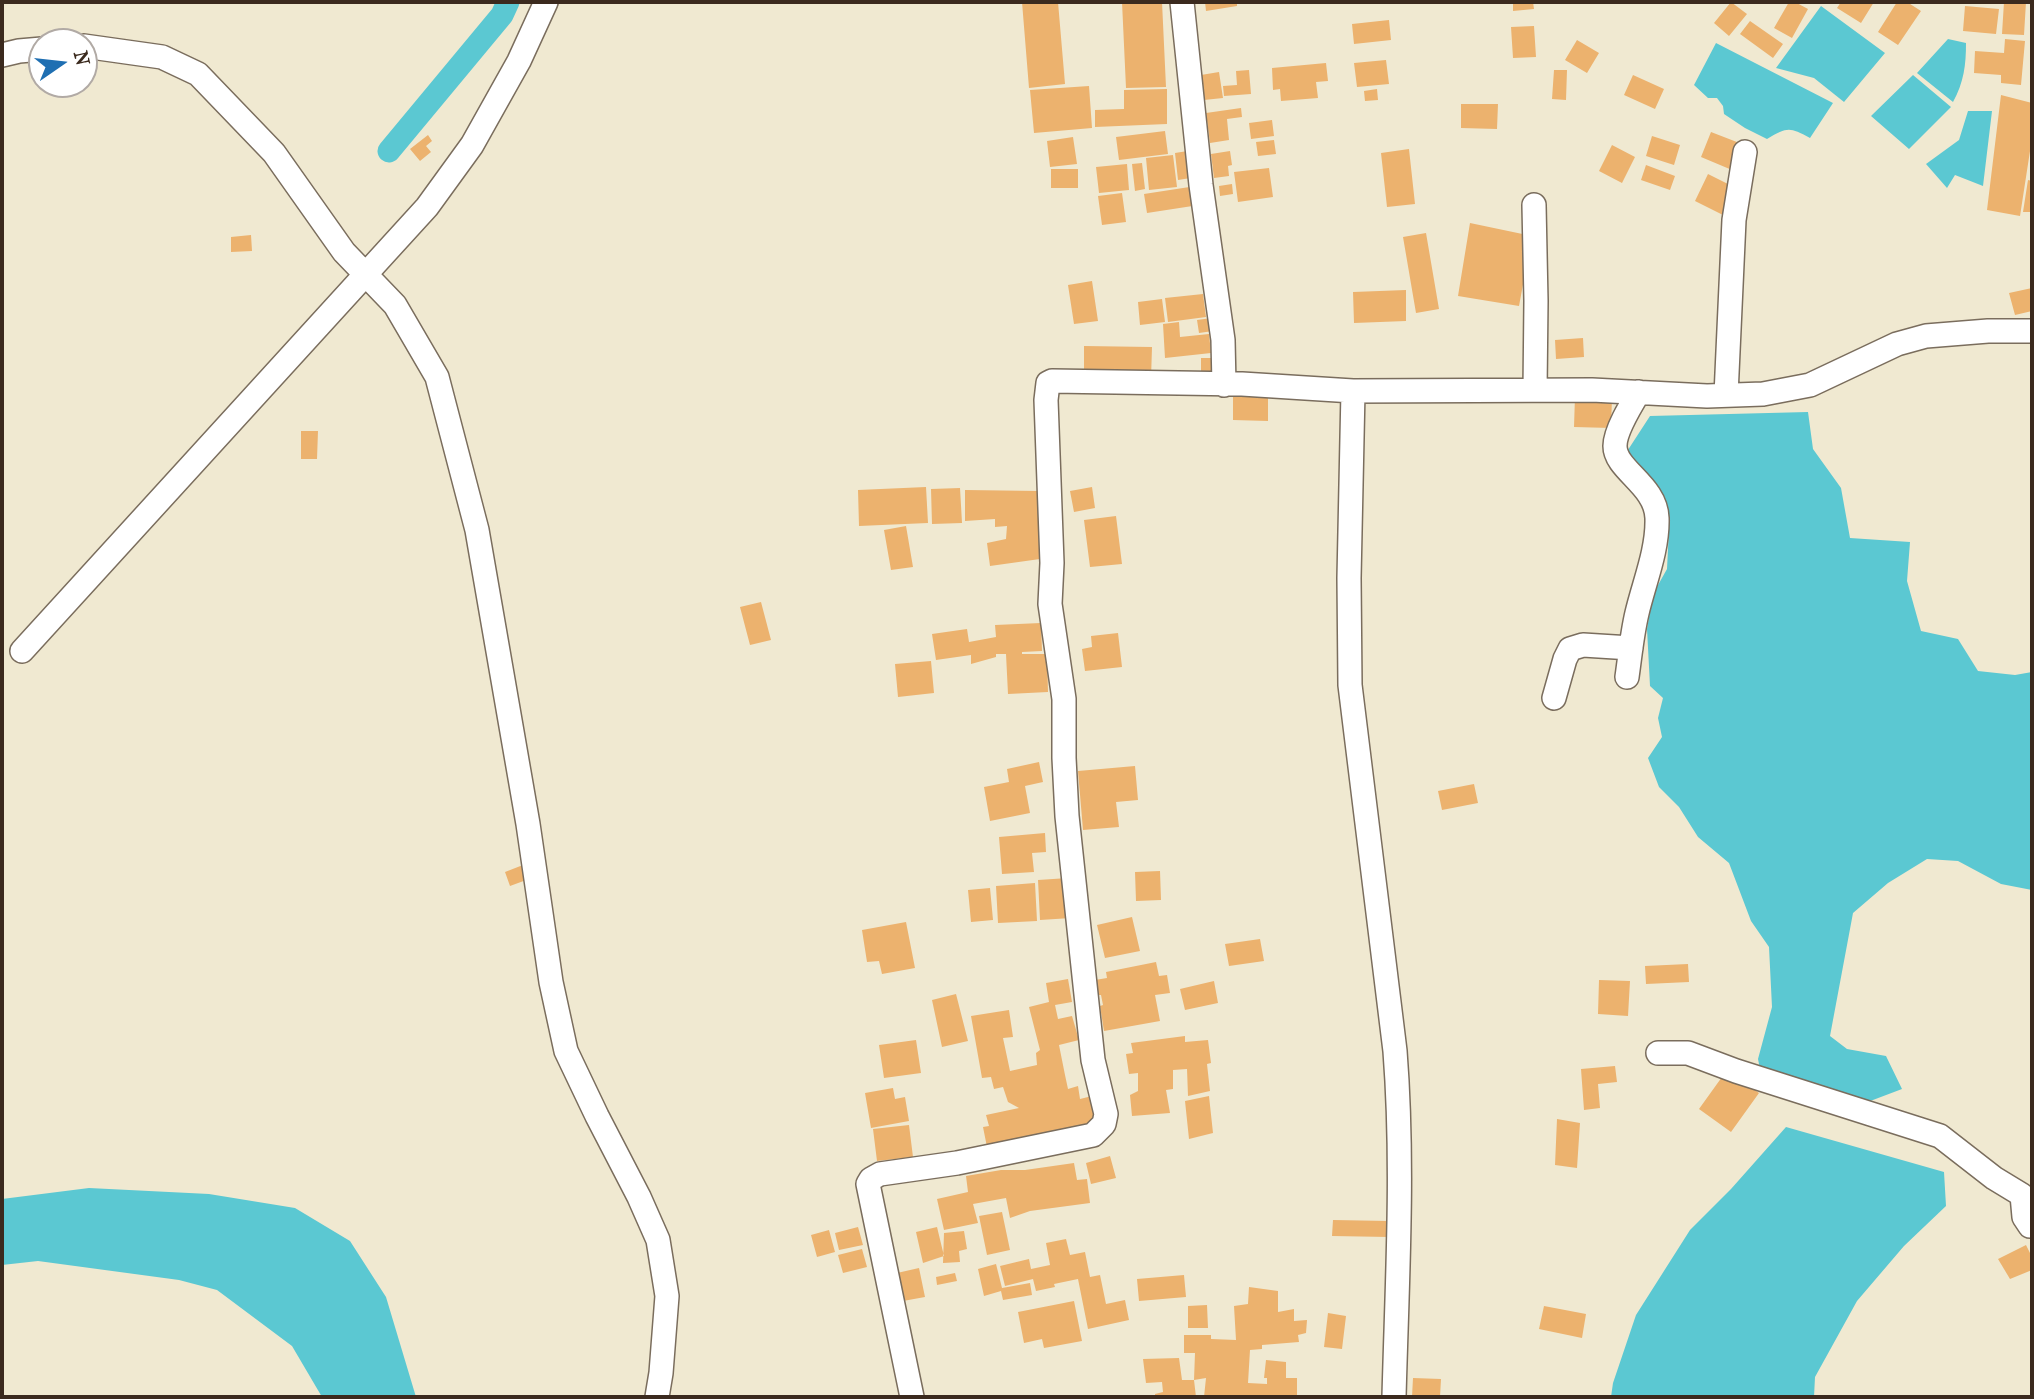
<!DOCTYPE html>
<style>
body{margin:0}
#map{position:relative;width:2034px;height:1399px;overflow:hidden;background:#f0e9d1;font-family:"IM FELL French Canon",serif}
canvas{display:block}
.frame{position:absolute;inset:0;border:4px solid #3b2a1e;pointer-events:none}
.north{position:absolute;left:28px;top:28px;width:70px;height:70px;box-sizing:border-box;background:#fff;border:2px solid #b1aaa5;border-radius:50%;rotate:76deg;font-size:19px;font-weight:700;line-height:28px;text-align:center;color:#3b2a1e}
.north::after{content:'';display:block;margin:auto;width:24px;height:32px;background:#1f6fb2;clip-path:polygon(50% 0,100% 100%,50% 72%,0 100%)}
</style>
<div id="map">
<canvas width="2034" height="1399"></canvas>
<div class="frame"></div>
<div class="north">N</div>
</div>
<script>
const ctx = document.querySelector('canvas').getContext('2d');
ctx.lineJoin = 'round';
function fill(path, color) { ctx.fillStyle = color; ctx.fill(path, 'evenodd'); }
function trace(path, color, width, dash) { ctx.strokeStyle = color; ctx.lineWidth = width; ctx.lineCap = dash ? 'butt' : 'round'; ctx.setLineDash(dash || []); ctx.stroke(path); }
const water = new Path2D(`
 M1821,6L1885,53L1844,102L1814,78L1776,68Z
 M1948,39L1966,43C1966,65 1964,82 1953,102L1917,73Z
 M1716,43L1833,103L1810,138C1789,127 1788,127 1767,139L1745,128L1724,114L1723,106L1717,98H1708L1694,85Z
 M1913,75L1951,107L1909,149L1871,116Z
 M1968,111H1992L1983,186L1955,175L1947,188L1926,164L1959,140Z
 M1808,412L1813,449L1841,488L1850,538L1910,542L1907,581L1921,631L1958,639L1978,671L2015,675L2032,672V890L2001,884L1958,861L1927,859L1888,883L1853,913L1830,1036L1847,1049L1886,1056L1902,1089L1865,1103L1761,1074L1758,1059L1772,1007L1769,947L1751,921L1729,863L1698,837L1679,807L1659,787L1648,758L1662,737L1658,718L1663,698L1650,686L1647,629L1653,594L1667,569L1669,529L1655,493L1624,456L1650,416Z
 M1786,1127L1944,1172L1946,1206L1904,1246L1857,1301L1815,1377L1814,1397H1611L1613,1383L1636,1315L1690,1230L1731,1189Z
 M89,1188L209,1194L295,1208L350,1241L386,1297L416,1397H322L292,1346L217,1290L179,1280L38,1261L2,1265V1199Z`);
const canal = new Path2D(`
 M389,151L502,15L508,2`);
const building = new Path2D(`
 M1022,2H1058L1065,84L1029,88Z
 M1122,2H1162L1166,87L1126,88Z
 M1205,2H1237V6L1206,11Z
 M1513,2H1533L1534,9L1513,11Z
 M1731,2L1747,14L1729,36L1714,23Z
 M1789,2H1795L1808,9L1792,38L1774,28Z
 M1841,2H1874L1861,23L1837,8Z
 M1897,2H1907L1921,11L1898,45L1878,32Z
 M2004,2H2026L2024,35L2002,34Z
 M1965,6L1999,9L1996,34L1963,31Z
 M1389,20L1391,40L1354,44L1352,24Z
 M1750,21L1783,44L1773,58L1740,34Z
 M1534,26L1536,57L1513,58L1511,27Z
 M2005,39L2025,41L2021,85L2001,83V75L1974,73L1975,51L2004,53Z
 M1577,40L1599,53L1587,73L1565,60Z
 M1386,60L1389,84L1357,87L1354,63Z
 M1326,63L1328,81L1316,82L1318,98L1281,101L1280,89L1273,90L1272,68Z
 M1249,70L1251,94L1224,96L1223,86L1237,85L1236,71Z
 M1554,70H1567L1566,100L1552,99Z
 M1219,72L1223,98L1204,100L1201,75Z
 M1633,75L1664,89L1655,109L1624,95Z
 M1089,86L1092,128L1034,133L1030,90Z
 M1167,89V124L1095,127V110L1124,109V90Z
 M1377,89L1378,100L1365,101L1364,91Z
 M2001,95L2032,103V138L2020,216L1987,210Z
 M1461,104H1498L1497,129L1461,128Z
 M1241,108L1242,117L1227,119L1229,140L1210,143L1206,113Z
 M1272,120L1274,136L1251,139L1249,123Z
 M1165,131L1168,154L1119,160L1116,137Z
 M1711,132L1742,144L1732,170L1701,157Z
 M428,135L432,141L426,146L431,152L420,161L410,149Z
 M1652,136L1680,145L1674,165L1646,156Z
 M1073,137L1077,164L1050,167L1047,141Z
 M1274,140L1276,154L1258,156L1256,142Z
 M1612,145L1635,157L1622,183L1599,171Z
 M1409,149L1415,204L1387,207L1381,153Z
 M1194,150L1197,177L1178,180L1175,153Z
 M1230,151L1232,165L1228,166L1229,176L1214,178L1211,154Z
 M1173,155L1177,187L1149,190L1146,158Z
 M1142,163L1145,189L1135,191L1132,164Z
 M1127,164L1129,190L1099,193L1096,167Z
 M1646,165L1675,176L1670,190L1641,180Z
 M1269,168L1273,197L1238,202L1234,172Z
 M1051,169H1078V188H1051Z
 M1708,174L1736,188L1723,215L1695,201Z
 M2028,180L2032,181V212H2023Z
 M1232,184L1233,194L1220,196L1219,186Z
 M1196,186L1199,205L1147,213L1144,194Z
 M1122,193L1126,222L1102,225L1098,196Z
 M1470,223L1532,236L1519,306L1458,296Z
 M1426,233L1439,309L1416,313L1403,237Z
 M251,235L252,251L231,252V237Z
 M1092,281L1098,321L1074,324L1068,285Z
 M2032,288V311L2015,315L2009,293Z
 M1406,290V321L1354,323L1353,292Z
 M1203,294L1206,317L1168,322L1165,298Z
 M1162,299L1165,322L1140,325L1138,302Z
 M1219,317L1220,330L1199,333L1197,320Z
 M1179,322L1180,337L1209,334L1211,353L1165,358L1163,324Z
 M1583,338L1584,357L1556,359L1555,340Z
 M1084,346L1152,347L1151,379L1084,378Z
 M1201,358H1220V380H1201Z
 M1233,395L1268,396V421L1233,420Z
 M1575,396L1612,397L1611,428L1574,427Z
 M301,431H318L317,459H301Z
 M926,487L928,523L859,526L858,490Z
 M1092,487L1095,508L1074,512L1070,491Z
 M960,488L962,523L932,524L931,489Z
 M965,490L1039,491L1040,559L990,566L987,543L1006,539L1007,526L995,527V519L965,521Z
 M1116,516L1122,564L1090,567L1084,520Z
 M906,526L913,567L891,570L884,530Z
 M761,602L771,640L750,645L740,607Z
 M1041,623L1042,651L1022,652V654H1047L1048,692L1008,694L1006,654H996V657L971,664V655L936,660L932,634L967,629L969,642L996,637L995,625Z
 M1118,633L1122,667L1085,671L1082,649L1092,647L1091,636Z
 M931,661L934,693L898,697L895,664Z
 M1039,762L1043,782L1025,786L1030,813L990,821L984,787L1009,782L1007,769Z
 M1135,766L1138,800L1116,802L1119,827L1083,830L1078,771Z
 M1474,784L1478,803L1442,810L1438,791Z
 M1045,833L1046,852L1032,853L1034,872L1002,874L999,837Z
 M523,865L529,879L510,886L505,872Z
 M1160,871L1161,900L1136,901L1135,872Z
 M1068,878L1071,918L1040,920L1038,880Z
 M1035,883L1037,921L998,923L996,886Z
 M990,888L993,920L971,922L968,890Z
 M1132,917L1140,951L1105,958L1097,925Z
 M906,922L915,968L882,974L879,961L867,962L862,930Z
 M1260,939L1264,961L1229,966L1225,944Z
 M1156,962L1159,976L1167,975L1170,993L1155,995L1160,1021L1104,1031L1100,1006L1103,1005L1101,995H1098L1095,980L1107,978L1106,972Z
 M1688,964L1689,982L1646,984L1645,966Z
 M1068,979L1072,1002L1055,1005L1058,1019L1072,1016L1079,1040L1059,1045L1065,1075L1068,1089L1078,1086L1080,1099L1092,1096L1099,1123L987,1147L983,1127L989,1126L986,1115L1019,1108L1008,1102L1003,1087L994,1089L991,1077L982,1078L971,1016L1009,1010L1013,1037L1003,1038L1010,1071L1037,1065L1036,1053L1040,1050L1029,1007L1049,1002L1046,983Z
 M1599,980L1630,981L1628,1016L1598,1014Z
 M1214,981L1218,1003L1185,1010L1180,989Z
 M956,994L968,1041L942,1047L932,1000Z
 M1185,1036V1042L1208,1040L1211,1063L1207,1064L1210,1091L1188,1096L1187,1069L1173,1070V1089L1166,1090L1170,1113L1132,1116L1130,1095L1138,1091V1073L1129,1074L1126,1054L1133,1053L1131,1043Z
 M916,1040L921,1073L884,1078L879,1045Z
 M1615,1066L1617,1082L1598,1084L1600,1108L1584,1110L1581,1069Z
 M1727,1070L1759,1093L1731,1132L1699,1109Z
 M893,1088L895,1099L905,1097L909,1121L871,1128L865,1093Z
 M1209,1096L1213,1133L1189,1139L1185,1101Z
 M1557,1119L1580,1123L1577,1168L1555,1165Z
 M909,1125L913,1157L877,1161L873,1129Z
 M1110,1156L1116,1178L1091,1184L1086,1163Z
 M1074,1163L1077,1180L1087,1179L1090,1203L1030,1211L1010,1218L1006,1198L973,1204L978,1223L944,1230L937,1199L968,1192L966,1176L1001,1170H1025Z
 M1002,1212L1010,1250L987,1255L979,1216Z
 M1333,1220L1389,1221V1237L1332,1236Z
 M858,1227L863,1245L839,1250L835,1233Z
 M937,1227L944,1256L923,1263L916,1232Z
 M829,1230L835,1252L817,1257L811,1235Z
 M964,1231L967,1249L959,1251L960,1262L943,1263L944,1233Z
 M1066,1239L1070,1255L1085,1252L1090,1277L1100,1275L1106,1304L1125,1300L1129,1320L1088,1329L1078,1279L1054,1284L1055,1287L1036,1291L1033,1279L1005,1286L1000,1266L1029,1259L1031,1269L1050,1265L1046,1243Z
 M2026,1245L2032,1257V1270L2010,1279L1998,1259Z
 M862,1249L867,1267L843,1273L838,1255Z
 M996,1264L1002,1288L1030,1283L1032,1295L1003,1300L1001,1291L984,1296L978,1269Z
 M919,1268L925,1297L903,1301L897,1273Z
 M955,1273L957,1281L937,1285L936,1277Z
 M1184,1275L1186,1297L1139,1301L1137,1279Z
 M1249,1287L1278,1291V1312L1294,1309V1321L1307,1320L1306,1333L1298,1335L1299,1342L1262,1345V1349L1250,1350L1248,1383L1267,1384V1378H1264L1266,1360L1286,1362V1378H1297V1395H1285V1397H1204L1206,1378L1194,1380L1196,1397H1155V1394L1163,1392L1162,1382L1146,1383L1143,1359L1179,1358L1182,1380H1194L1195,1353H1184V1335H1211V1339L1236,1340L1234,1306L1248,1304Z
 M1074,1301L1082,1341L1044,1348L1042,1339L1024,1343L1018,1312Z
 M1207,1305L1208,1328H1188V1306Z
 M1544,1306L1586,1314L1582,1338L1539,1329Z
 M1328,1313L1346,1316L1342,1349L1324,1347Z
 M1413,1378L1441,1379L1440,1397H1412Z`);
const street = new Path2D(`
 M1182,2L1201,185L1223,340L1224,385
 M84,46L162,57L198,74L274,153L344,252L395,305L437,377L477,530L528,824L551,982L566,1051L597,1116L639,1197L658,1240L667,1296L661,1373L657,1397
 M2,55L19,51L42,49
 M1534,205L1536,301L1535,390
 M1353,391L1349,578L1350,685L1395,1051C1404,1167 1397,1282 1394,1397
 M1726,395L1734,220L1745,152
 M22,651L427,207L472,145L519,61L546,2
 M1627,677C1630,656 1632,634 1637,613C1644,583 1658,550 1657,518C1656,485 1615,470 1615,446C1615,431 1631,405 1639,392
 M1554,698L1565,659L1570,649L1583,645L1631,648
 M1658,1053H1688L1736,1071L1940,1136L1994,1178L2022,1195L2024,1217L2030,1226H2032
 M912,1397L868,1184L871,1179L880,1174L957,1163L1093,1135L1104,1124L1106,1114L1093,1060L1067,816L1064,758V699L1050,604L1052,563L1046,400L1048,383L1052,381L1242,384L1353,391L1592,390L1707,396L1763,394L1810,385L1897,344L1926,336L1988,331H2032`);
fill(water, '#5bc8d2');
trace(canal, '#5bc8d2', 23);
fill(building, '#ecb26e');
trace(street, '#7a6d5d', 26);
trace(street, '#fff', 23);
</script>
